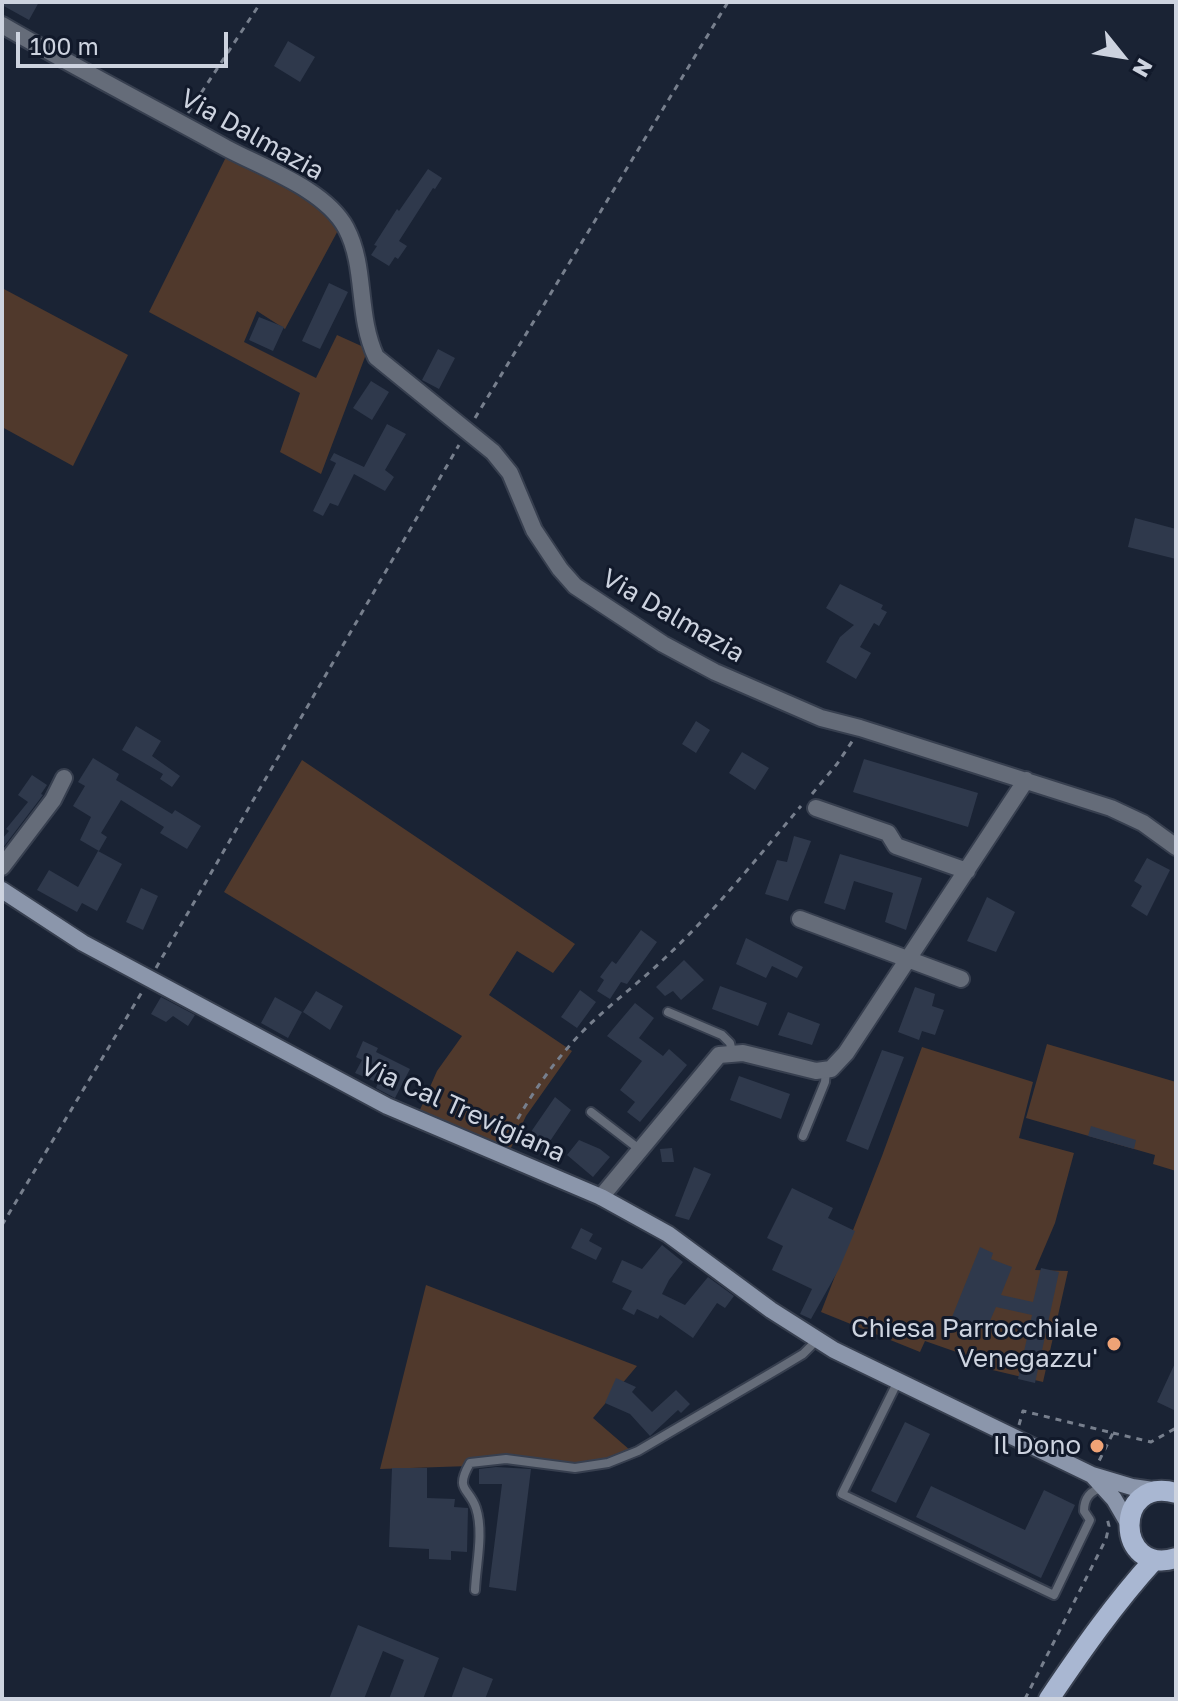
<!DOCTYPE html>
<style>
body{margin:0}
#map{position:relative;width:1178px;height:1701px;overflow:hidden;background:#1a2334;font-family:"Golos Text",sans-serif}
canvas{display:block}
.frame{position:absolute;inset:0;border:4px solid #cdd3df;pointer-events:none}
.north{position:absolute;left:1082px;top:16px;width:80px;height:80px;-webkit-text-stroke:6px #11192a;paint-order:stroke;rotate:120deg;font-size:22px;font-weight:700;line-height:32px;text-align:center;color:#cdd3df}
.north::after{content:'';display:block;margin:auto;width:28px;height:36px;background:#cdd3df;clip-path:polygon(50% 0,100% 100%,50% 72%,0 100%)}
.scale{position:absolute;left:16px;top:32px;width:212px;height:36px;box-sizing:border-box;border:4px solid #cdd3df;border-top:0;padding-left:10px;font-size:24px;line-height:28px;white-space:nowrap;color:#cdd3df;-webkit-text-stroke:6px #11192a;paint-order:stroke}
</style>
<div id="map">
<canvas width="1178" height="1701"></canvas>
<div class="frame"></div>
<div class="north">N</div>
<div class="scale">100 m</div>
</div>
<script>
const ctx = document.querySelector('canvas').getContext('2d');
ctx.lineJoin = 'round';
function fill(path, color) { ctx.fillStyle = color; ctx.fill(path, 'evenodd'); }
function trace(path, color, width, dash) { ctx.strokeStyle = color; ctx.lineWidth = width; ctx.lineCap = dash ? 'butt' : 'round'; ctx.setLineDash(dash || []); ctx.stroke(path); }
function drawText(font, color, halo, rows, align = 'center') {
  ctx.font = font + ' "Golos Text",sans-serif'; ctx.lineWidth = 6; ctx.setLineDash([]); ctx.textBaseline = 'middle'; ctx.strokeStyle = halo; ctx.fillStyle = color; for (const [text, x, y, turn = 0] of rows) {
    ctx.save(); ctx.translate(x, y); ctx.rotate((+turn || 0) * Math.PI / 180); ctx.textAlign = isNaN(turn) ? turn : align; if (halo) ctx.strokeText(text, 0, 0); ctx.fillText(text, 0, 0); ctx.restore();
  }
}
const green = new Path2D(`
 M230,149L298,183L342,223L285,329L257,311L244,342L316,378L337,335L368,349L321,474L280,452L300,393L149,312Z
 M2,288L128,355L73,466L2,427Z
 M302,760L575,944L553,973L517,951L489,995L572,1051L526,1116L510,1150L419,1112L437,1071L462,1036L224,892Z
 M1047,1044L1176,1082V1171L1153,1164L1155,1155L1026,1118Z
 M922,1047L1033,1082L1019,1138L1074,1153L1055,1223L1035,1270L1068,1271L1043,1382L984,1368L985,1362L925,1341L920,1352L821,1312L882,1156Z
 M426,1285L637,1366L593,1418L638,1457L590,1462L380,1469Z`);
const building = new Path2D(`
 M2,2H39L29,20L2,5Z
 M288,41L315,57L300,82L274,66Z
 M428,169L442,178L435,189L433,188L399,241L407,246L398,259L395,257L389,266L371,255L377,246L374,245L397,209L399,211Z
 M329,283L348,292L320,349L302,341Z
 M259,317L284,327L273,351L249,340Z
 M438,349L455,358L439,389L422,380Z
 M371,381L389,392L372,420L353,408Z
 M387,424L406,434L385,470L394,477L385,491L354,474L338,506L330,503L323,516L313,511L336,463L330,460L334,453L364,467Z
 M1135,518L1176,529V559L1128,547Z
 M840,584L883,605L881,609L887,612L879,626L874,623L860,647L871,653L856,679L826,662L840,637L854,625L826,608Z
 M696,721L710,730L696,753L682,744Z
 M136,726L161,741L152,756L180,776L172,787L160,779L163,774L122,750Z
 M742,752L769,768L755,790L729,773Z
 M93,758L119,774L116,780L172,814L175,810L201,826L187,849L160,833L164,827L121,800L101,833L107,837L99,851L80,840L91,817L73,806L85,786L78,782Z
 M864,759L978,793L968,827L853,792Z
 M32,775L47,785L41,794L43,795L2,849V839L9,831L6,829L28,802L18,795Z
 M794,836L811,841L788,901L765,894L777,860L787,862Z
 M98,851L122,864L97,911L82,903L77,912L37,890L49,870L78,887Z
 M840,854L922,878L906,930L885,922L893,893L854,881L845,910L824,903Z
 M1147,858L1170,870L1147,916L1131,906L1142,886L1134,881Z
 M141,888L158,896L143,930L126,922Z
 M987,897L1015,912L996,952L967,941Z
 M641,930L657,942L627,984L621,982L610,999L597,991L604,980L600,977L612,961L616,964Z
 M746,938L803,967L797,978L772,966L766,978L736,964Z
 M684,960L704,980L681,1000L673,991L665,996L656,987Z
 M720,986L767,1003L758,1026L712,1009Z
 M915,987L935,994L932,1006L944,1010L935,1035L922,1031L919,1040L898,1032Z
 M580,990L596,1002L577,1028L561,1017Z
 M316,991L343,1006L330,1030L303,1012Z
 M161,997L195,1015L188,1026L173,1016L166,1022L151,1014Z
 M275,997L302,1012L288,1038L261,1023Z
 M635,1003L654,1018L639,1038L663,1056L669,1049L687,1065L640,1122L627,1112L635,1102L620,1090L642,1061L607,1036Z
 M788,1012L820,1024L812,1045L778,1035Z
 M363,1041L378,1048L376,1052L410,1069L395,1098L376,1088L378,1083L355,1073L362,1060L356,1057Z
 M882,1050L904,1057L868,1150L846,1141Z
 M739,1076L790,1094L781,1119L730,1100Z
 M555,1097L571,1110L542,1153L524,1142Z
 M1091,1126L1136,1140L1134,1149L1088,1136Z
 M579,1140L600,1149L610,1157L593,1177L567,1155Z
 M672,1148L674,1162H662L660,1149Z
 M694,1167L711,1174L689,1220L675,1216Z
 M792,1188L833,1208L828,1218L855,1231L839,1269L811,1319L800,1314L812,1289L772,1270L783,1246L767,1238Z
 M581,1228L593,1234L589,1241L602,1248L596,1260L571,1248Z
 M662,1245L683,1262L669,1280L662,1294L685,1305L708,1277L734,1296L725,1308L717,1303L693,1338L660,1315L658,1319L637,1309L634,1315L622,1309L632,1291L612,1282L622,1260L642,1269Z
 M980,1247L993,1253L991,1259L1012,1267L1001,1295L1033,1302L1041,1268L1059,1272L1035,1383L1018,1379L1032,1315L996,1307L986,1330L952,1317Z
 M1176,1361V1411L1157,1402Z
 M616,1378L636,1387L632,1392L652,1412L676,1390L690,1404L681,1413L678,1410L650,1436L630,1414L605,1403Z
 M905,1422L930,1434L896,1503L871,1491Z
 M496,1467L531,1469L516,1591L489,1587L502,1484H479V1469Z
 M392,1468H427V1498L455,1499L454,1507L468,1508L467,1552L451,1551V1560L429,1559V1549L389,1547Z
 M931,1486L1025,1530L1044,1490L1075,1505L1041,1578L916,1517Z
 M358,1625L439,1658L423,1699H389L404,1660L383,1651L364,1699H329Z
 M463,1667L493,1679L485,1699H451Z`);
const path = new Path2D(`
 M188,113L261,2
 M475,418L728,2
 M812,794L837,764L853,740
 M156,968L459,445
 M506,1140C528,1098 554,1060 588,1026C613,1002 641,981 666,957C715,911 758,857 801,806
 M2,1225L142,992
 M1019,1425L1023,1411L1113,1433L1098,1463
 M1113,1433L1151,1442L1176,1428
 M1025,1699L1106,1539L1109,1526L1107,1518`);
const lane = new Path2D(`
 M668,1012L722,1035L730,1043L732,1052
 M591,1112L639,1149
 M803,1136L825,1082L826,1070
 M898,1381L842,1494L1054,1595L1090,1520L1084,1511C1084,1499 1090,1490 1103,1488
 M475,1590C476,1565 484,1532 476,1508C469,1487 454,1491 470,1463L506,1459L575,1468L608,1463L638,1451L778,1369L803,1354L817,1340`);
const street = new Path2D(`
 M2,25C76,68 152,107 226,148C263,168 325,189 346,228C367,268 356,314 376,357L493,452L510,473L534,530L560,569L575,586L663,644L715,672L821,718L860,728L1111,808L1143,823L1176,847
 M816,808L888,833L896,846L967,871
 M2,867L53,800L64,778
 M800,919L961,979
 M601,1197L719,1055L743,1053L816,1071L831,1069L846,1053L1026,780`);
const secondary = new Path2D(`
 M2,890L83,943L387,1106L601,1197L668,1234L771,1310L834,1350L1092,1475L1132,1487L1160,1491
 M1093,1476L1114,1499L1128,1523`);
const primary = new Path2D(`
 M1176,1493C1113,1475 1115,1577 1176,1558
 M1049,1699C1082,1650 1115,1603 1154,1560`);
const markers = [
 [1114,1344,8,"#efa376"],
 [1097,1446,8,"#efa376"]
];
const streetNames = [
 ["Via Dalmazia",252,135,29],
 ["Via Dalmazia",673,616,30],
 ["Via Cal Trevigiana",463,1110,24]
];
const poiNames = [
 ["Chiesa Parrocchiale",1098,1329],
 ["Venegazzu'",1098,1359],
 ["Il Dono",1081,1446]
];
fill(green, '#50392c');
fill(building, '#2f394c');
trace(lane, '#373f4f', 12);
trace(street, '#373f4f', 20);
trace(secondary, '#373f4f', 20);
trace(primary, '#373f4f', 24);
trace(path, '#777f8d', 3, [6, 6]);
trace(lane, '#656c79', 8);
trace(street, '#656c79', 16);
trace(secondary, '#8b96ab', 16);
trace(primary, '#a9b7d2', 20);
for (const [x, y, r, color] of markers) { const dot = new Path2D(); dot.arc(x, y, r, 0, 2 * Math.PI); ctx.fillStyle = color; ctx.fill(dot); trace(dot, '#11192a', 3); }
drawText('26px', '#cdd3df', '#11192a', streetNames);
drawText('26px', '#cdd3df', '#11192a', poiNames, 'right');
</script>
